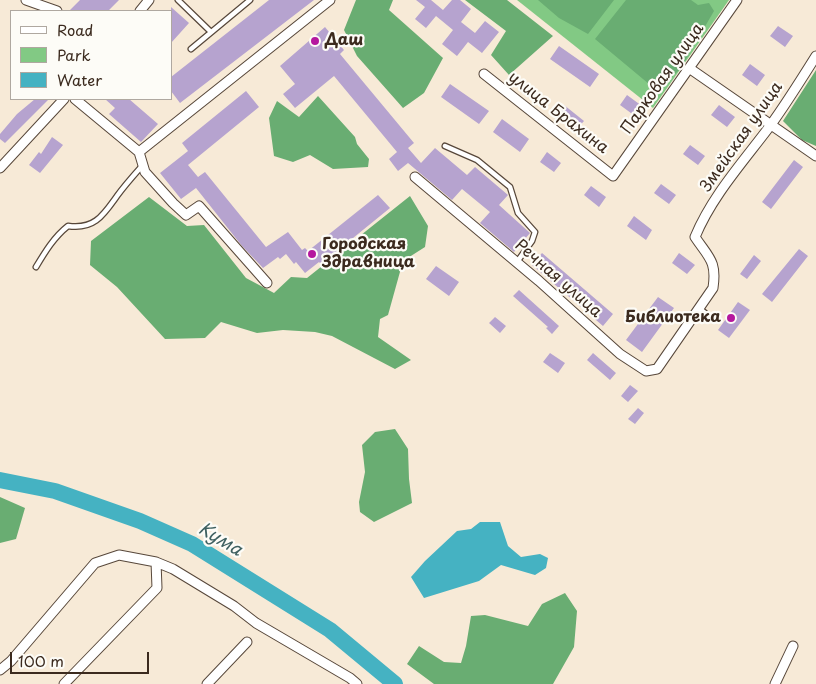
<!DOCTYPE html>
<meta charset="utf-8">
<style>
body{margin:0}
#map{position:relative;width:816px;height:684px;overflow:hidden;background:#f7ead7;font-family:"Playpen Sans",sans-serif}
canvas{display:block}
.legend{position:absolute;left:10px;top:10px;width:162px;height:90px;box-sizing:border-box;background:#fdfcf7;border:1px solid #afa8a0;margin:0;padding:6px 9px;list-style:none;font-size:15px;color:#3b2a1e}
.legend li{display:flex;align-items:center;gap:10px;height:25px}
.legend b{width:25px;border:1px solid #afa8a0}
.scale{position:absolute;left:10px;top:652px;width:139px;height:22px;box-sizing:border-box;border:2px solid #3b2a1e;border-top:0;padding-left:6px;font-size:15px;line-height:18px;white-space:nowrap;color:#3b2a1e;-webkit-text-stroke:4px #fdfcf7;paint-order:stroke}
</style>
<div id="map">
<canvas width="816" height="684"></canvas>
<ul class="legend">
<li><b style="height:6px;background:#fff"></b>Road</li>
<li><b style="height:14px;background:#82c984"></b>Park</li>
<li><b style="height:14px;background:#45b2c2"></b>Water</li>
</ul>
<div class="scale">100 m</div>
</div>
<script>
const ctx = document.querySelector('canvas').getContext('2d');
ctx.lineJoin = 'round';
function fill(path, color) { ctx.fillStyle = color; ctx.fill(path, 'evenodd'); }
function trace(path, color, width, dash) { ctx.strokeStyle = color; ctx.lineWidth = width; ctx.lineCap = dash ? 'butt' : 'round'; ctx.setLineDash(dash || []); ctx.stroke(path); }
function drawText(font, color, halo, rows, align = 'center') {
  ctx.font = font + ' "Playpen Sans",sans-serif'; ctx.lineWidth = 4.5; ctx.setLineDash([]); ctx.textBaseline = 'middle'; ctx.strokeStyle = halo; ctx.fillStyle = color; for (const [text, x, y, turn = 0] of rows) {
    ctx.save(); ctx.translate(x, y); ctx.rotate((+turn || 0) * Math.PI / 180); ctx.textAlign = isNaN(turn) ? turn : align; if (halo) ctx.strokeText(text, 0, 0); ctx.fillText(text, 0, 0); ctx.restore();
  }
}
const green = new Path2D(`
 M517,0H729L653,108Z`);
const forest = new Path2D(`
 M356,0H393L389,10L443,58L424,93L403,108L357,56L344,30Z
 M465,0H507L553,36L509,75L491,55L506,31Z
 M538,0H614L588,34L559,18Z
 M626,0H691L698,5L709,3L714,11L681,68L664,85L649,84L595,39Z
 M816,70V146L802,140L783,121Z
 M318,96L355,137L357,144L369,159L368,167L333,169L310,155L293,162L274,156L269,118L277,101L299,117Z
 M410,196L428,226L425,247L403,261L388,315L380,319L378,337L411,360L395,369L332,336L315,332L283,330L257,333L221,322L205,338L165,339L117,287L90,265L91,241L149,197L187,226L204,225L246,278L274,293L291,277L307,278Z
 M395,429L408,449L409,479L412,503L374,522L360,512L359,502L365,472L362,445L375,432Z
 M0,497L25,508L16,539L0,543Z
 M565,593L577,611L574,647L553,684H434L407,664L419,646L444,662L461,663L466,646L471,616L485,615L528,626L542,604Z`);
const water = new Path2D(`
 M480,522H500L508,546L521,557L540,554L548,558L546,568L535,575L501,565L479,581L424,598L411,577L425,561L457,531L471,529Z`);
const river = new Path2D(`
 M0,480L55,491L140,521L192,544L330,630L395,684`);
const building = new Path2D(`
 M80,0H119L108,11H69Z
 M269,0H314L180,103L171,91V77Z
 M416,0H431L443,10L452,0H460L471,9L461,22L475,33L485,21L499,32L482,53L468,42L457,56L442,44L453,30L436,16L426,28L415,19L425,7Z
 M171,7L189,23L171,43Z
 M778,26L793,36L785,47L770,36Z
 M325,27L344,50L340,54L414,143L408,148L421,163L435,148L467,175L475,167L508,195L499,205L530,233L514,252L480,223L490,212L462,189L452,200L408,163L398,171L389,159L397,152L334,76L295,108L283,94L295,84L280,66Z
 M559,46L599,74L590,87L550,59Z
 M750,64L765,75L757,86L742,75Z
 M450,84L489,111L479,124L441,97Z
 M246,91L259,107L188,165L198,177L205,172L266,247L288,232L302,250L305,248L308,251L378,195L390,208L321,264L319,262L305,273L296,262L294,264L286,254L280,259L278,257L263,268L242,246L196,188L181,199L160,173L188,151L182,143Z
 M627,95L642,106L635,116L620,105Z
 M35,99H49L5,143L0,139V134L17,114Z
 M105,99H129L158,124L141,142L109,114L115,108Z
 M564,105L584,121L574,132L555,115Z
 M719,105L735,117L727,127L711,115Z
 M502,119L529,139L520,152L493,132Z
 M52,137L63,145L40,173L29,165L39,152L41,154Z
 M690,145L705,156L698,165L683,154Z
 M547,152L561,163L554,172L540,162Z
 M794,160L803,167L771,209L762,202Z
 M661,184L676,195L669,204L654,193Z
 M591,186L606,197L599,207L584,195Z
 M634,216L652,230L646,240L627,226Z
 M799,249L808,256L772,302L762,294Z
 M542,253L613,314L603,326L532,265Z
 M679,253L695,265L687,274L672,263Z
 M754,255L761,261L747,279L740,274Z
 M436,266L459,282L449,296L426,279Z
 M519,290L559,326L552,334L546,328L548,327L513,296Z
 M658,297L674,308L642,352L626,340Z
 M738,302L750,310L729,338L718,330Z
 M495,317L506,326L500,333L489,323Z
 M550,353L565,363L558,373L543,362Z
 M593,353L616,373L610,380L587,360Z
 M630,385L638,391L628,402L621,396Z
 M638,408L644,413L635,424L628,419Z`);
const service = new Path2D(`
 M178,0L211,32
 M191,49L250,0
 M445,146L477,160L510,187L518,213L535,232L532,241L517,262
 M36,267C45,252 54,237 68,226C95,230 104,214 117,196C125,185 134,175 142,166
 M700,309L713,319`);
const minor = new Path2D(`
 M26,0L57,11
 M140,11L149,0
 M689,68L816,156
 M484,74L613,176L737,0
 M75,99L139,152L145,172L173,203L186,215L199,206L267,283
 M139,152L330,0
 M0,168L64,99
 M415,177L539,281L620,354L646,371L657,369L713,288C717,261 709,258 695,237C712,196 743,162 770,126C786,104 801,80 816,56
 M0,670L11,661L95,563L119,555L156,562L173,569L234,606L256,623L350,678L357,684
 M64,684L157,588L156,562
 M207,684L247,642
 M775,684L793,646`);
const markers = [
 [315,41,5,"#b5179e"],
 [312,254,5,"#b5179e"],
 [731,318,5,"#b5179e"]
];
const poiNames = [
 ["Даш",325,41],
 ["Городская",322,245],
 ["Здравница",322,263],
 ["Библиотека",721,318,"right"]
];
const streetNames = [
 ["Парковая улица",663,79,-55],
 ["улица Брахина",558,113,38],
 ["Змейская улица",742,137,-55],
 ["Речная улица",558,279,41]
];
const waterNames = [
 ["Кума",220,540,31]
];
fill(green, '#82c984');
fill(forest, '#69ad72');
fill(water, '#45b2c2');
trace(river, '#45b2c2', 16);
fill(building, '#b6a3cf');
trace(service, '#57473a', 7);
trace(minor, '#57473a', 11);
trace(service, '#fff', 4.5);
trace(minor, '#fff', 9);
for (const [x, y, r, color] of markers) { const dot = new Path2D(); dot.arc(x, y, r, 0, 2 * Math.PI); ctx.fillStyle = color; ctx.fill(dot); trace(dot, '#fdfcf7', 2); }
drawText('bold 16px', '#3b2a1e', '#fdfcf7', poiNames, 'left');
drawText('16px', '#3b2a1e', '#fdfcf7', streetNames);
drawText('italic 18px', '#3f6060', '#fdfcf7', waterNames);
</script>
